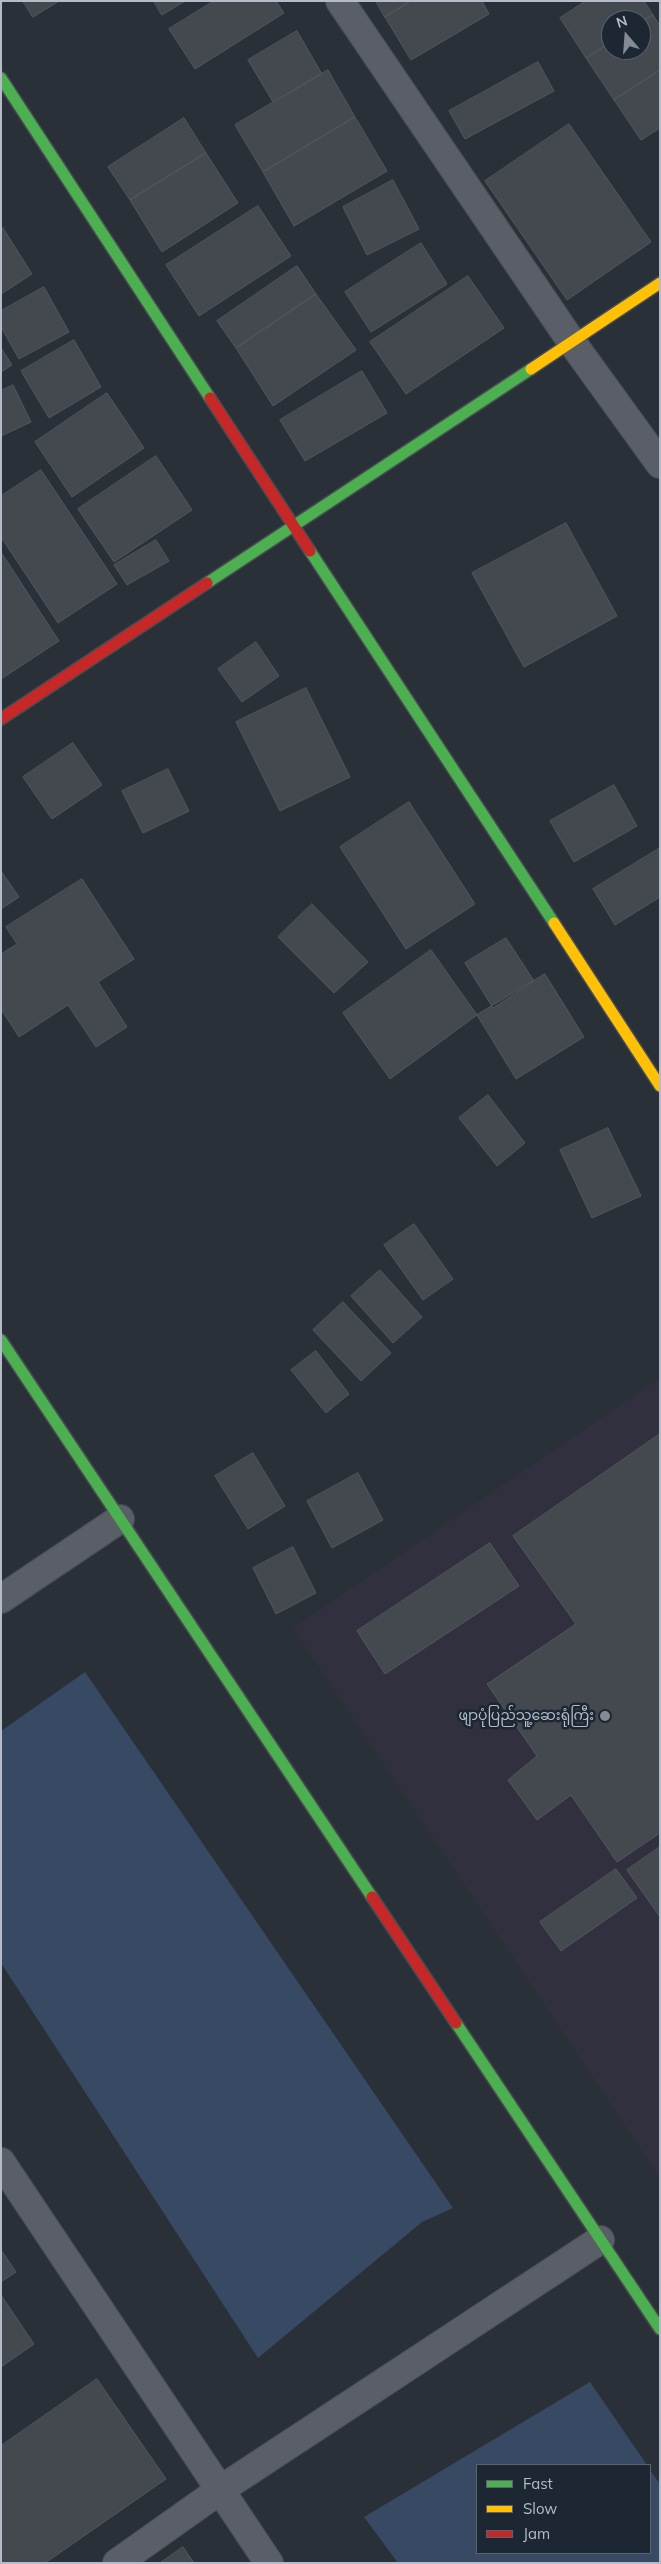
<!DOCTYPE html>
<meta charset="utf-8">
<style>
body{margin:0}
#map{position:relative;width:661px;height:2564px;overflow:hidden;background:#2a3038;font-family:Mulish,sans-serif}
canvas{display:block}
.frame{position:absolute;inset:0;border:2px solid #b4bcc9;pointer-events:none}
.legend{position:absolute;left:476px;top:2464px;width:175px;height:90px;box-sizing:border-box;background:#1d2633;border:1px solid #59626f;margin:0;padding:6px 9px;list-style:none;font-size:15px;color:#b4bcc9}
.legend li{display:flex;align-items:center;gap:10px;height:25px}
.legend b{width:25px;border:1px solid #59626f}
.north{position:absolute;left:601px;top:10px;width:50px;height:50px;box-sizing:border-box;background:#1d2633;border:1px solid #59626f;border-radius:50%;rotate:342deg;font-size:14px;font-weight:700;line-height:20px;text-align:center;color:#b4bcc9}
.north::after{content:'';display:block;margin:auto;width:18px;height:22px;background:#848b96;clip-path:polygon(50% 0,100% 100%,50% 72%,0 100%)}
</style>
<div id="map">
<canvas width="661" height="2564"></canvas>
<div class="frame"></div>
<ul class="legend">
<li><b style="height:6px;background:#4caf50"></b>Fast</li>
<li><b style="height:6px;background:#ffc107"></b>Slow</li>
<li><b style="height:6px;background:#c62828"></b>Jam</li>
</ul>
<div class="north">N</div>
</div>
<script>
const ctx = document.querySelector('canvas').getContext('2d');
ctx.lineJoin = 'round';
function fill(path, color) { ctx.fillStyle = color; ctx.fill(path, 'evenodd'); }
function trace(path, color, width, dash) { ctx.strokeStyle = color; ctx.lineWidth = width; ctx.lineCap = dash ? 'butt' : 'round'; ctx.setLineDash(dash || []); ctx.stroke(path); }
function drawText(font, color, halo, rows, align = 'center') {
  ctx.font = font + ' Mulish,"Noto Sans Myanmar",sans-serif'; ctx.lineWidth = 5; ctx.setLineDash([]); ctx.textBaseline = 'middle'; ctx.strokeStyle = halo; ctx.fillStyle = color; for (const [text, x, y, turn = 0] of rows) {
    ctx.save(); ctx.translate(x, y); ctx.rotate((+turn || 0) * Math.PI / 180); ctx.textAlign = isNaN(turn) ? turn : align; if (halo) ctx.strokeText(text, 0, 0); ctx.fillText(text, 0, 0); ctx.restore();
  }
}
const medical = new Path2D(`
 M660,1378V2178L293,1628Z`);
const water = new Path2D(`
 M85,1672L453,2208L422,2222L258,2358L1,1963V1731Z
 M590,2382L647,2465H477V2553H650V2470L660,2484V2563H398L364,2517Z`);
const building = new Path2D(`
 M23,1H59L33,17Z
 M154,1H185L162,15Z
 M214,1H276L284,13L195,69L169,29Z
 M376,1H411L385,17Z
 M411,1H482L489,14L411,60L385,17Z
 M586,1H644L653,15L641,22V20H611V42L586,58L560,18Z
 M653,15L660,26V70L614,100L586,58L611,42V50H641V22Z
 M297,31L322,74L273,102L248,60Z
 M538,62L554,91L465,139L449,111Z
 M328,70L355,117L263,172L235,125Z
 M660,70V128L641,140L614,100Z
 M355,117L387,171L294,226L263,172Z
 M184,118L206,153L130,200L108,167Z
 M569,124L651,242L567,300L485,181Z
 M206,153L238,203L162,252L130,200Z
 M393,180L419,229L367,255L343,207Z
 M258,206L291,256L199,316L166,265Z
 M3,228L32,274L1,294V230Z
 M421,243L447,284L371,332L345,292Z
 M297,266L316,294L236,348L217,321Z
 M468,276L504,328L406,394L370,342Z
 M44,287L69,332L19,359L1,327V311Z
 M316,294L356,350L273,406L236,348Z
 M74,340L101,387L49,418L21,371Z
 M1,348L12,365L1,372Z
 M362,371L387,413L305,461L280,420Z
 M13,385L31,422L1,436V391Z
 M107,393L144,448L72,497L35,442Z
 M156,456L192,510L114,562L78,509Z
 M41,470L117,584L58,623L1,537V496Z
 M566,523L617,616L524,667L472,573Z
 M156,540L169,561L127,585L114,565Z
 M1,552L59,641L1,679Z
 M256,642L279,676L242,702L218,669Z
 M306,688L350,777L280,811L236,722Z
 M73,743L102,785L52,819L23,777Z
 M168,769L189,811L143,833L122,791Z
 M614,785L637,826L574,862L550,821Z
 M409,802L475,904L406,949L340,847Z
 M660,848V897L615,925L593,889Z
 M1,871L19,897L1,909Z
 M82,879L134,959L98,982L127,1027L96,1047L68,1005L19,1037L1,1009V954L17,944L6,927Z
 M312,904L368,962L334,993L278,937Z
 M506,938L534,981L493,1008L465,963Z
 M431,950L477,1015L390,1079L343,1013Z
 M545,974L584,1037L516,1079L477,1015Z
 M488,1095L525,1143L497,1166L459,1118Z
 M608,1128L641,1196L592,1218L560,1150Z
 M414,1224L453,1279L423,1300L384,1245Z
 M380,1270L422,1317L393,1343L351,1296Z
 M343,1302L391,1353L361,1381L313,1330Z
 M316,1351L349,1394L326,1413L291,1370Z
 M660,1434V1833L617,1862L571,1795L537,1820L508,1780L537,1756L487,1684L576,1624L513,1536Z
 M253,1453L285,1506L248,1529L215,1476Z
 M358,1473L383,1520L332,1548L307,1501Z
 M490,1543L519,1586L385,1674L357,1631Z
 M293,1547L316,1593L276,1614L253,1568Z
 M660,1847V1917L627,1870Z
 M616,1869L637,1898L561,1951L540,1922Z
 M1,2250L16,2272L1,2282Z
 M1,2295L34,2344L1,2367Z
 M97,2379L166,2479L45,2563H1V2446Z
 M183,2547L194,2563H160Z`);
const street = new Path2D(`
 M340,1L571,341L660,464
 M1,1599L120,1519
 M1,2162L269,2563
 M117,2563L220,2490L600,2240`);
const fast = new Path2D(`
 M1,78L210,398
 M310,551L554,923
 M207,583L531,369
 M1,1340L372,1897
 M456,2023L660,2329`);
const slow = new Path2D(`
 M531,369L660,283
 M554,923L660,1086`);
const jam = new Path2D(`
 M210,398L310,551
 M1,719L207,583
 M372,1897L456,2023`);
const markers = [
 [605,1716,6,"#848b96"]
];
const poiNames = [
 ["ဖျာပုံပြည်သူ့ဆေးရုံကြီး",594,1716]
];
fill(medical, '#31303e');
fill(water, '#384963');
fill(building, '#444950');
trace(building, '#52575f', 1);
trace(street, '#484c53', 30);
trace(fast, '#484c53', 14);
trace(slow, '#484c53', 14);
trace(jam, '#484c53', 14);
trace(street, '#5a5e66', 28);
trace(fast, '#4caf50', 11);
trace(slow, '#ffc107', 11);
trace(jam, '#c62828', 11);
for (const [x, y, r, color] of markers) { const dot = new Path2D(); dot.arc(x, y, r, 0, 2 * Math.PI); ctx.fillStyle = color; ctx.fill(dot); trace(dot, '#1d2633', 2); }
drawText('14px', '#b4bcc9', '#1d2633', poiNames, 'right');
</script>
